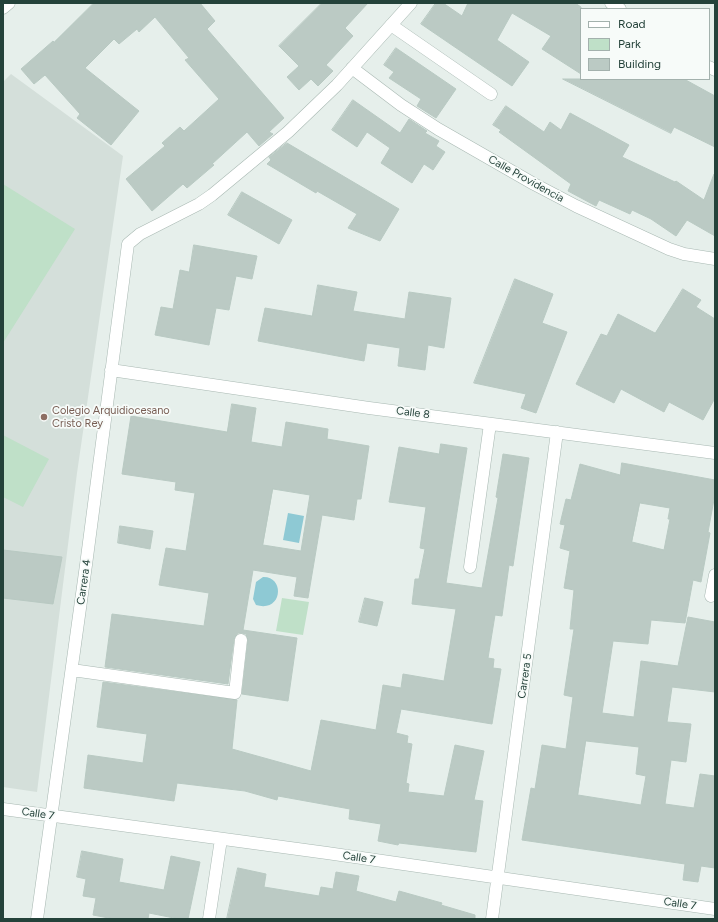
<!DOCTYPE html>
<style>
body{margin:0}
#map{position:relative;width:718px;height:922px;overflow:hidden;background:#e6efeb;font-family:Figtree,sans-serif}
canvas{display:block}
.frame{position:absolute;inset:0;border:4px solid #24423a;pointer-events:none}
.legend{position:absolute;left:580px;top:8px;width:130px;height:72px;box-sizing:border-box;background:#f7fbf9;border:1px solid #a3b1ad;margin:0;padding:5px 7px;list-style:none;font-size:12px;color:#24423a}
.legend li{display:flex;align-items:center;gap:8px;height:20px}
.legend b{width:20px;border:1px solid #a3b1ad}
</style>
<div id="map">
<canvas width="718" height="922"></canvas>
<div class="frame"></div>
<ul class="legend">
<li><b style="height:5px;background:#fff"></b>Road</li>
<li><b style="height:11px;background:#bfe0c8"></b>Park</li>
<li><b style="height:11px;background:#bbcac4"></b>Building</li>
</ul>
</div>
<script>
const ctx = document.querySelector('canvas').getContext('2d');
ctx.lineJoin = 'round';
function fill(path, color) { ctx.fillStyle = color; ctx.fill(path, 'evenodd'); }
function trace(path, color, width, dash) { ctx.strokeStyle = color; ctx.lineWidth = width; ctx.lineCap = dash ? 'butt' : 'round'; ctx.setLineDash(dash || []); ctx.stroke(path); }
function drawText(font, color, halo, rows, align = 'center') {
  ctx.font = font + ' Figtree,sans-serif'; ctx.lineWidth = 3.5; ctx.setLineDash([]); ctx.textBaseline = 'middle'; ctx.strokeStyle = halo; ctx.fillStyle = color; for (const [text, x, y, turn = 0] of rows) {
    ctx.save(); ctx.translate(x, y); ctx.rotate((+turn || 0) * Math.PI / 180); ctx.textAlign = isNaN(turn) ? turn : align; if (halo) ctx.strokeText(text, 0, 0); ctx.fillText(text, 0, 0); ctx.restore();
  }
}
const built = new Path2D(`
 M11,74L123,156L77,473L37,792L3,787V82Z`);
const green = new Path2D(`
 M3,184L75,229L3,343Z
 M3,435L49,459L23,507L3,497Z
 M282,598L309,602L303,635L276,631Z`);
const water = new Path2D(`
 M288,513L304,516L299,543L283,540Z
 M263,577C285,576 283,613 256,605L253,599L256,582Z`);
const building = new Path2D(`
 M94,3H200L215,21L207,29L284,118L269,132L273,134L259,146L247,132L212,164L214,165L187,188L183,184L152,211L126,179L165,146L162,143L180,127L184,131L219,99L185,60L189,58L155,17L139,32L137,29L119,44L114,39L85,68L139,111L111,145L77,118L80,114L45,75L34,84L21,69L53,41L54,42Z
 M322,3H368L345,28L353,36L326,65L333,71L318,86L311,79L299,90L287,77L299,66L279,46Z
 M436,3H443L462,16L468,3H575L581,7V74L542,49L551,36L512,13L497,40L529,62L512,86L421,24Z
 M396,48L456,89L436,118L417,106L421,99L389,78L394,72L384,65Z
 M563,79H684L715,96V147L674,127L671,133Z
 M353,100L400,133L409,119L427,131L425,133L439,141L436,146L445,152L433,170L424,164L412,183L381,163L390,148L367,132L357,147L332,130Z
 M506,106L544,132L550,122L561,130L570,113L629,145L622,157L675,182L676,181L704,200L714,174H715V236L687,220L676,236L651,219L632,210L630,214L599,200L596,206L568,191L571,184L499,132L501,130L493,125Z
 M287,143L399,209L380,241L348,228L357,214L317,191L316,193L267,164L271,160L269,157Z
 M242,192L292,220L279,244L228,215Z
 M194,245L257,256L252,279L236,276L229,310L216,308L209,345L155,335L161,307L173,309L180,270L189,272Z
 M515,279L553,294L542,323L567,332L536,413L521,408L526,394L474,383Z
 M318,285L357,292L353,311L405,319L409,292L451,298L444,348L428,345L425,370L398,366L400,348L367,343L364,361L258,341L265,308L312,316Z
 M683,289L701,300L696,307L715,319V398L703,420L669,402L664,412L621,389L614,403L576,384L601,334L607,336L618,314L655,333Z
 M232,404L256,408L251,442L282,447L286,422L328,429L327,439L369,446L361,499H357L354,520L322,515L308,598L294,596L297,577L253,570L243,630L297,638L288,701L242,694L248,640L246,634L242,633H238L234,639L228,684L105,667L112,614L204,626L209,593L159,585L166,548L186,551L195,493L175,490L176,482L122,474L131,416L227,432ZM273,489L310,495L301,551L263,545Z
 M441,444L467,448L446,583L482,588L498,498L496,497L503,454L529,458L513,566L509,565L502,616L495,615L488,658L494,659L493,668L501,669L492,724L401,709L396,733L408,736L407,743L412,744L406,783L409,784L408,792L444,796L455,745L484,751L474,800L483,801L476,852L399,843L398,845L378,841L381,824L349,819L350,809L278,796L277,800L245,791L177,783L174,801L84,788L88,755L143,763L147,734L97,727L103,682L237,700L232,749L311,771L321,720L376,730L383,685L401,688L403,674L444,681L456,609L412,604L415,579H419L425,549L420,548L426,507L389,502L399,447L439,454Z
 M622,463L715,480V494L708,532L710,533L701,582L693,580L685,623L651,620L648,644L613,641L602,713L634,717L641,661L678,666L688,617L715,622V692L672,687L667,722L691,724L686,762L671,760L665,804L694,808L700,774L715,776V868L701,866L698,882L683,880L685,864L522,840L531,788L535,789L542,745L566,749L573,697L564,695L574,629H570L574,590L564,588L570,551L560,548L565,525L560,524L566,499L571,500L580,464L620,475ZM640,503L670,508L668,519H670L664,550L632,542ZM586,741L639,747L636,774L646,776L641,805L578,795Z
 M120,526L153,531L150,549L118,543Z
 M3,550L62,557L53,604L3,598Z
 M365,598L383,602L377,626L359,622Z
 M82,851L123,859L119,882L164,890L171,856L200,862L188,919H179L149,913L148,919H114L93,915L96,898L83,896L86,879L77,877Z
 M238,868L266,874L264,887L319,896L321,887L333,889L336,872L359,876L356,891L396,902L399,891L442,903L441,905L475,915V919H227Z`);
const street = new Path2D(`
 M611,3L620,9
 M3,8L9,3
 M391,25L491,94
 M709,67L715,70
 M352,68L401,105L438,129L534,184L576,206L669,249L684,254L715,259
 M111,370L369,408L715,453
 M470,567L490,424
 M711,596L715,575
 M72,670L235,693L241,640
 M3,809L327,853L715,909
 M37,919L86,565L128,244L140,234L199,204L212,195L288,132L337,85L411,3
 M209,919L221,839
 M492,919L557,432`);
const markers = [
 [44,417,4,"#8d6e63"]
];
const streetNames = [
 ["Calle Providencia",526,179,29],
 ["Calle 8",413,413,7],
 ["Carrera 4",84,582,-82],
 ["Carrera 5",525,676,-82],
 ["Calle 7",38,814,8],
 ["Calle 7",359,858,8],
 ["Calle 7",680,904,8]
];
const educationNames = [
 ["Colegio Arquidiocesano",52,411],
 ["Cristo Rey",52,424]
];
fill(built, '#d4dfda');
fill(green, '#bfe0c8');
fill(water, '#8ec9d4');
fill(building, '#bbcac4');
trace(building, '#b8c9c2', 1);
trace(street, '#a8b8b2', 13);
trace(street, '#fff', 12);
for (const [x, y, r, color] of markers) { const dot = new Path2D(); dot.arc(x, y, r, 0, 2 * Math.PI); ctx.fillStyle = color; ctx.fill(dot); trace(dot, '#f7fbf9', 1.5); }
drawText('11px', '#24423a', '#f7fbf9', streetNames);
drawText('11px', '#785e54', '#f7fbf9', educationNames, 'left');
</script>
